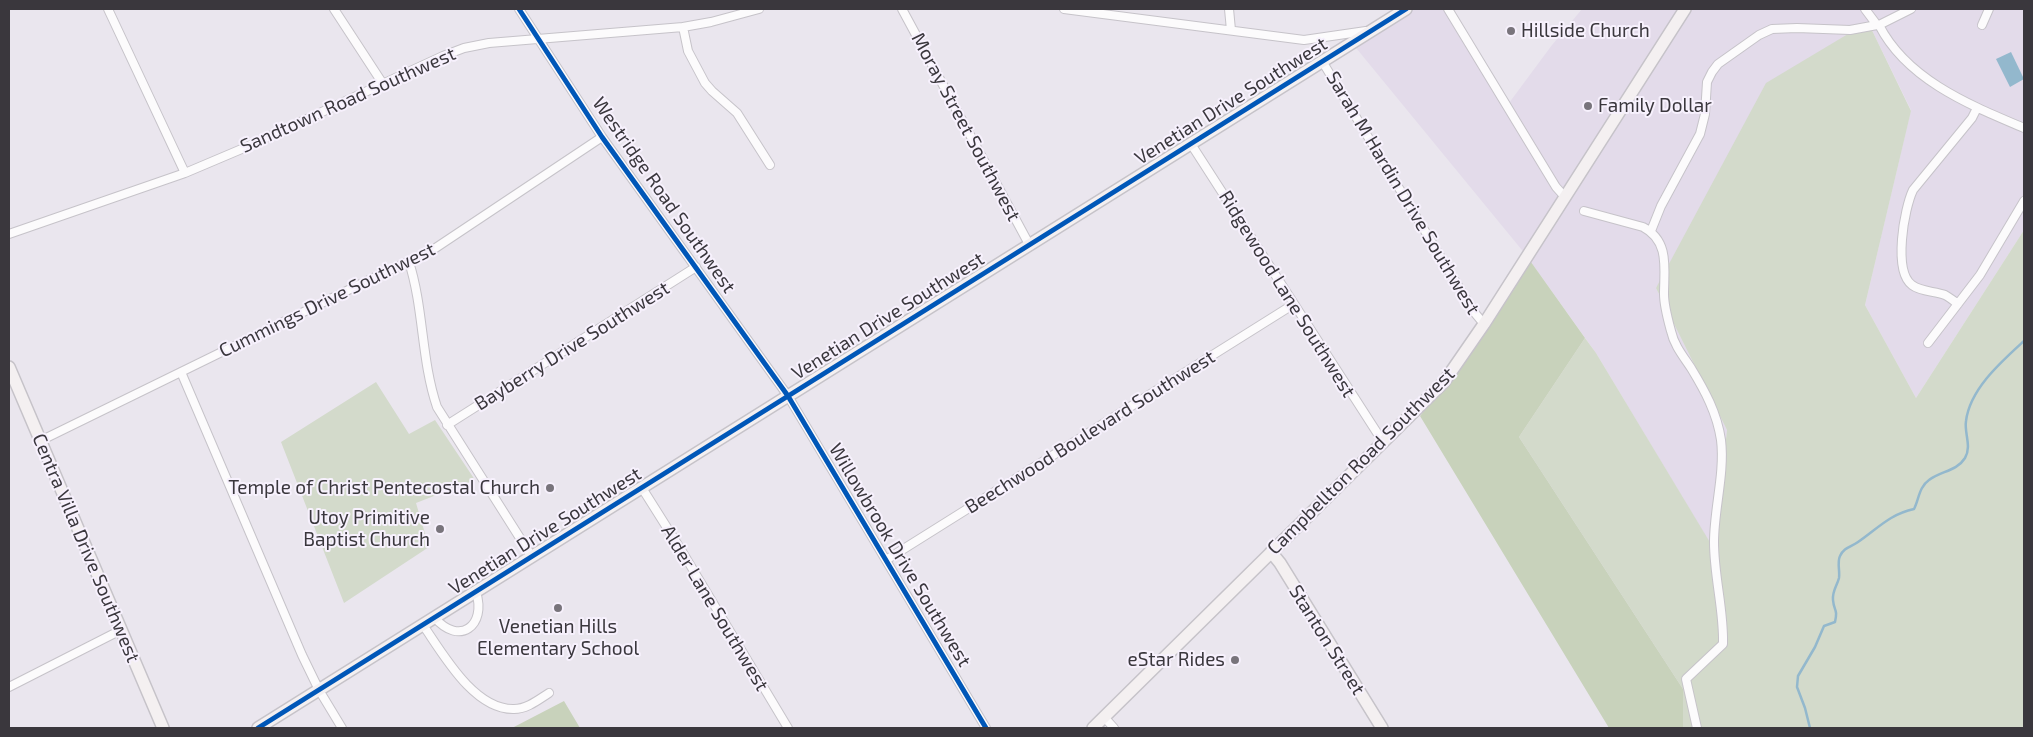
<!DOCTYPE html>
<style>
body{margin:0}
#map{position:relative;width:2033px;height:737px;overflow:hidden;background:#eae6ee;font-family:"Exo 2",sans-serif}
canvas{display:block}
.frame{position:absolute;inset:0;border:10px solid #3a373d;pointer-events:none}
</style>
<div id="map">
<canvas width="2033" height="737"></canvas>
<div class="frame"></div>
</div>
<script>
const ctx = document.querySelector('canvas').getContext('2d');
ctx.lineJoin = 'round';
function fill(path, color) { ctx.fillStyle = color; ctx.fill(path, 'evenodd'); }
function trace(path, color, width, dash) { ctx.strokeStyle = color; ctx.lineWidth = width; ctx.lineCap = dash ? 'butt' : 'round'; ctx.setLineDash(dash || []); ctx.stroke(path); }
function drawText(font, color, halo, rows, align = 'center') {
  ctx.font = font + ' "Exo 2",sans-serif'; ctx.lineWidth = 4; ctx.setLineDash([]); ctx.textBaseline = 'middle'; ctx.strokeStyle = halo; ctx.fillStyle = color; for (const [text, x, y, turn = 0] of rows) {
    ctx.save(); ctx.translate(x, y); ctx.rotate((+turn || 0) * Math.PI / 180); ctx.textAlign = isNaN(turn) ? turn : align; if (halo) ctx.strokeText(text, 0, 0); ctx.fillText(text, 0, 0); ctx.restore();
  }
}
const built = new Path2D(`
 M1409,9H1451L1509,103L1552,45L1582,9H2024V230L1916,398L1865,305L1911,110L1868,22L1656,288L1727,430L1714,550L1596,353L1526,255L1352,43Z`);
const green = new Path2D(`
 M1868,22L1911,111L1865,305L1916,398L2024,230V728H1683V689L1519,437L1585,338L1596,353L1714,549L1727,430L1656,288L1766,83Z
 M376,382L409,434L435,420L475,480L416,503L429,547L344,603L281,442Z`);
const forest = new Path2D(`
 M1526,255L1585,338L1519,437L1683,689V728H1609L1420,416L1456,369Z
 M564,701L580,728H512Z`);
const water = new Path2D(`
 M2011,52L2024,79L2010,87L1996,59Z`);
const stream = new Path2D(`
 M1810,728L1805,708L1797,687L1798,676L1815,647L1824,626L1835,622C1838,608 1834,612 1833,600C1832,591 1837,586 1839,578C1840,571 1837,562 1840,556C1844,547 1851,547 1858,542C1877,529 1890,514 1914,509C1919,499 1919,487 1929,480C1941,471 1957,471 1965,458C1972,446 1964,433 1966,421C1970,389 2001,362 2024,341`);
const street = new Path2D(`
 M108,9L185,173
 M334,9L383,84
 M519,9L602,137L788,396L986,728
 M902,9L1030,246
 M1064,9L1304,40L1366,31
 M1229,9L1231,30
 M1448,9L1556,187L1565,197
 M1911,9L1879,25C1907,80 1970,105 2024,128
 M1982,25L1989,9
 M683,27L688,51L705,83L712,91L737,113L770,165
 M1322,61L1474,312L1484,324
 M1191,144L1383,442
 M1584,211L1643,227C1670,241 1664,269 1664,294C1664,306 1668,320 1671,331C1674,345 1683,356 1691,368C1705,391 1717,413 1721,440C1725,473 1714,509 1714,542C1714,577 1724,610 1723,644L1686,679L1697,728
 M1651,231L1661,206L1700,134L1705,114L1707,82L1712,72L1718,64L1759,35L1772,29L1797,28L1850,30L1877,25L1865,9
 M9,234L185,173L244,148L443,56L464,48L489,43L683,27L711,22L759,9
 M409,262C424,309 421,360 437,407L532,557
 M1958,304C1954,301 1949,297 1945,295C1935,291 1921,292 1912,285C1893,271 1904,209 1913,190L1972,118L1977,108
 M1928,343L1980,275L2024,201
 M181,372L302,655L319,690L342,728
 M447,425L696,267
 M40,441L379,275L431,251L602,137
 M642,488L683,553L788,728
 M886,560L1294,304
 M435,618C459,646 487,626 476,592
 M423,625C443,654 474,710 514,709C527,709 538,700 549,693
 M9,687L121,630
 M1104,717L1114,728`);
const secondary = new Path2D(`
 M9,367L163,728
 M1271,552L1280,563L1382,728
 M258,728L1406,9
 M1093,728L1444,382L1484,324L1685,9`);
const cycleway = new Path2D(`
 M519,9L602,137L788,396L986,728
 M258,728L1406,9`);
const markers = [
 [1511,31,5,"#78747b"],
 [1588,106,5,"#78747b"],
 [550,488,5,"#78747b"],
 [440,529,5,"#78747b"],
 [558,608,5,"#78747b"],
 [1235,660,5,"#78747b"]
];
const poiNames = [
 ["Hillside Church",1521,31,"left"],
 ["Family Dollar",1598,106,"left"],
 ["Temple of Christ Pentecostal Church",540,488],
 ["Utoy Primitive",430,518],
 ["Baptist Church",430,540],
 ["Venetian Hills",558,627,"center"],
 ["Elementary School",558,649,"center"],
 ["eStar Rides",1225,660]
];
const streetNames = [
 ["Sandtown Road Southwest",348,100,-24],
 ["Venetian Drive Southwest",1231,101,-32],
 ["Moray Street Southwest",966,127,62],
 ["Sarah M Hardin Drive Southwest",1403,193,59],
 ["Westridge Road Southwest",664,195,55],
 ["Ridgewood Lane Southwest",1287,294,58],
 ["Cummings Drive Southwest",327,300,-26],
 ["Venetian Drive Southwest",888,316,-32],
 ["Bayberry Drive Southwest",572,346,-32],
 ["Beechwood Boulevard Southwest",1090,432,-32],
 ["Campbellton Road Southwest",1361,461,-45],
 ["Venetian Drive Southwest",545,531,-32],
 ["Centra Villa Drive Southwest",86,548,67],
 ["Willowbrook Drive Southwest",900,555,59],
 ["Alder Lane Southwest",715,608,59],
 ["Stanton Street",1327,640,58]
];
fill(built, '#e3dbea');
fill(green, '#d3dacb');
fill(forest, '#c8d2bb');
fill(water, '#93b8cd');
trace(stream, '#93b8cd', 2.5);
trace(street, '#c6c3c9', 10);
trace(secondary, '#c6c3c9', 14);
trace(street, '#fcfbfc', 8);
trace(secondary, '#f4f0f1', 11);
trace(cycleway, '#0057b8', 5);
for (const [x, y, r, color] of markers) { const dot = new Path2D(); dot.arc(x, y, r, 0, 2 * Math.PI); ctx.fillStyle = color; ctx.fill(dot); trace(dot, '#f7f1fd', 2); }
drawText('19px', '#3a373d', '#f7f1fd', poiNames, 'right');
drawText('19px', '#3a373d', '#f7f1fd', streetNames);
</script>
